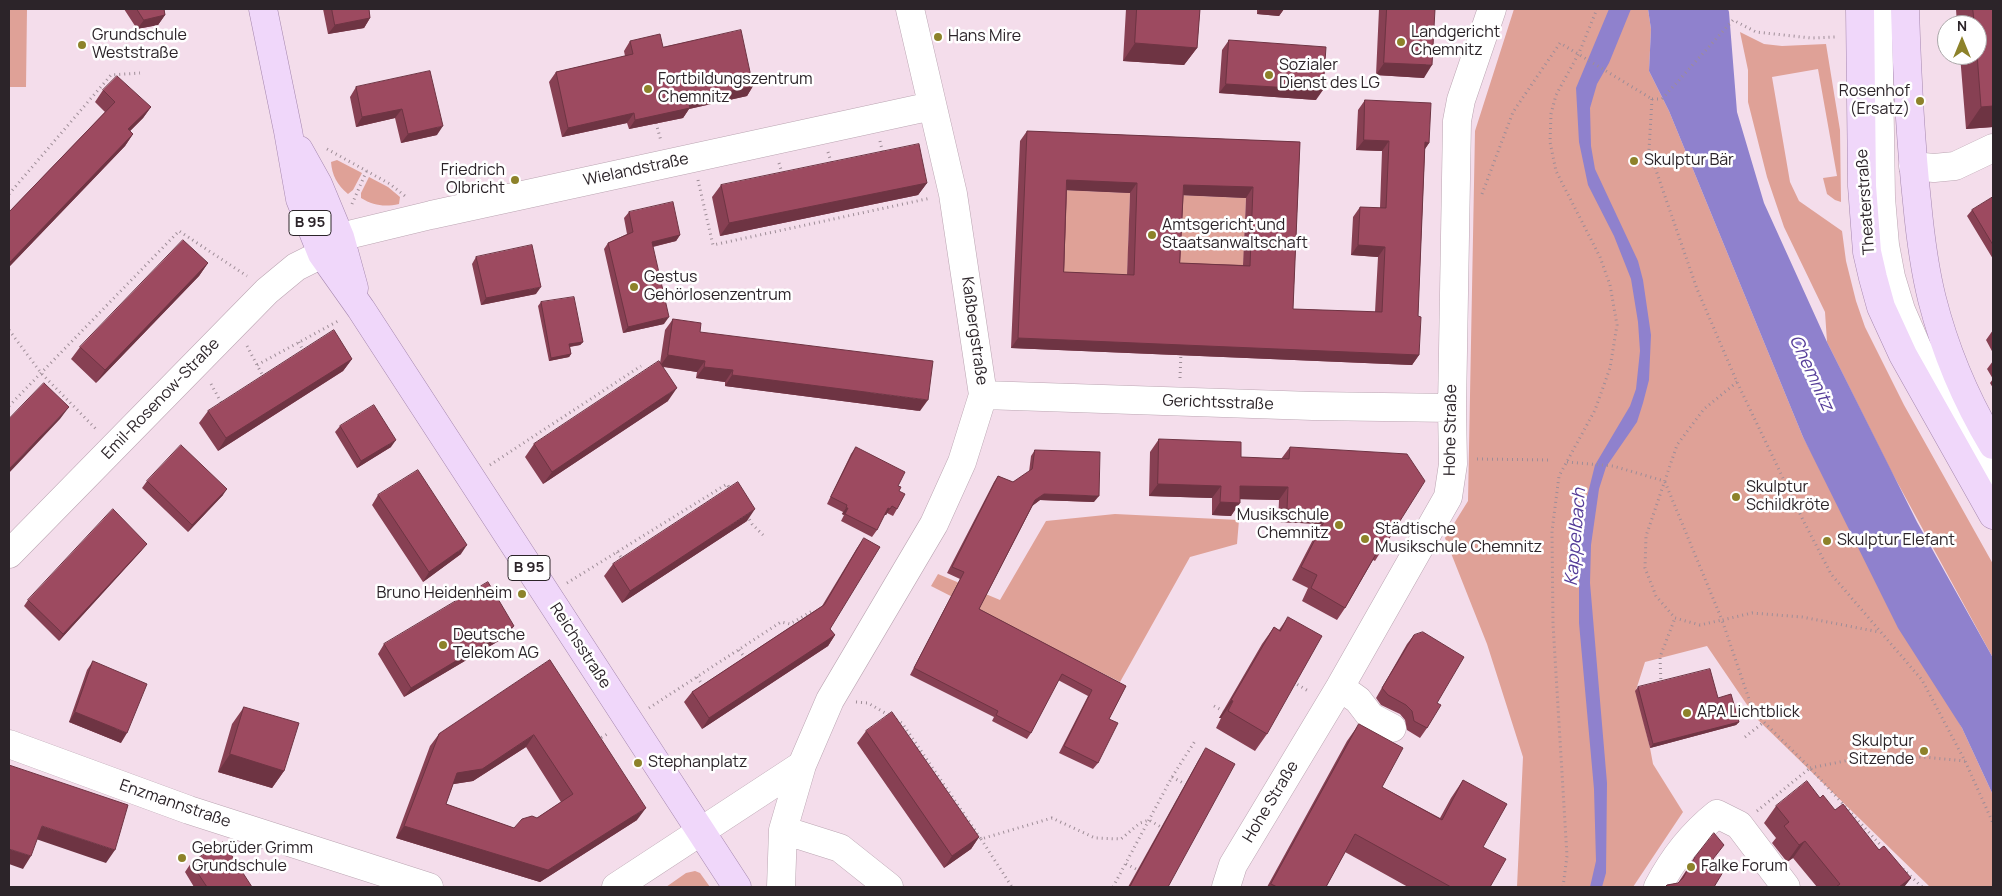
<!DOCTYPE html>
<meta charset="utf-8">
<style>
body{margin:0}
#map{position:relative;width:2002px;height:896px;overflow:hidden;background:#f4ddeb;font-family:Manrope,sans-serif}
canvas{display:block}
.frame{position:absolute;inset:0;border:10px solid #2c2429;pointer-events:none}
.north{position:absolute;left:1937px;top:15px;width:50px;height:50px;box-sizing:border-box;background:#fff;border:1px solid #aba7a9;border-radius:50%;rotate:0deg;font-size:14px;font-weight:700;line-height:20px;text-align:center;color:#2c2429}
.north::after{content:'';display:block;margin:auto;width:18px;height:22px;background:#8d822a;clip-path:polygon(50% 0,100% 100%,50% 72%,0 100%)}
</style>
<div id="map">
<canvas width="2002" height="896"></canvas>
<div class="frame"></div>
<div class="north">N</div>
</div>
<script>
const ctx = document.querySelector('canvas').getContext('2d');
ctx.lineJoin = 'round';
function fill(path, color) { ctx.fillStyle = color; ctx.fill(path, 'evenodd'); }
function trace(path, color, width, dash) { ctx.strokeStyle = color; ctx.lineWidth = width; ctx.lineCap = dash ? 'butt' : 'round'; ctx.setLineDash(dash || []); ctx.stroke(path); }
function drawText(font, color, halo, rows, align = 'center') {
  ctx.font = font + ' Manrope,sans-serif'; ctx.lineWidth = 5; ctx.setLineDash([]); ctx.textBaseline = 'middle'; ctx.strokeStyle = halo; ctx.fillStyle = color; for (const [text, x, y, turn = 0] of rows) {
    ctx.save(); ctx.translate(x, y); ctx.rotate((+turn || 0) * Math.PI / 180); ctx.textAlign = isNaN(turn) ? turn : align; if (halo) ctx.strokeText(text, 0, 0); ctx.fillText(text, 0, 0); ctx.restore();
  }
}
const green = new Path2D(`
 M9,9H27L26,87H9Z
 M1514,9H1648L1651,29L1649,71L1669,111L1803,437L1962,728L1993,795V887H1930L1756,718L1707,646L1645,662L1636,690L1650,748L1653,764L1683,812L1633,887H1517L1523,757L1487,644L1445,538L1468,501L1475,131Z
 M1740,32L1764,44L1782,46L1826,44L1840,130L1841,202L1835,200L1827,194L1823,178L1837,176L1818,69L1772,77L1790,182L1799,201L1842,231L1846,261L1856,301L1865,327L1904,405L1993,564V658L1890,469L1827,342L1825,312L1784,227L1767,177L1748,102V70Z
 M337,160L362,173L353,190L348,194C337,185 332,175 331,162Z
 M369,177L388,187L400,197L399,204C385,207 374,206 361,198V193Z
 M1060,190L1130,193L1127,285L1057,283Z
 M1177,195L1246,198L1243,276L1173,273Z
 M1115,514L1239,520L1237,544L1190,557L1120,682L931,586L938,574L1000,600L1046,521Z
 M695,871L700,873L710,887H666L686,873Z`);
const water = new Path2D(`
 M1609,9H1631L1609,63L1597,84L1590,108L1591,146L1595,169L1638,261L1643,280L1651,335L1649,380L1643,403L1637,422L1606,467L1599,489L1591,545L1590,583L1607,783L1606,873L1602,887H1590L1596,861L1594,789L1579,623V560L1583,513L1595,465L1630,406L1636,389L1640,351L1638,322L1631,279L1614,236L1588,185L1579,142L1576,88Z
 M1648,9H1728L1729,12L1737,112L1764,203L1827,342L1917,522L1993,658V795L1962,728L1898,628L1803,437L1669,111L1649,71L1651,29Z`);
const path = new Path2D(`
 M1652,99L1649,150L1697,289L1737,382L1803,520L1831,574L1922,680L1965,761L1993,823
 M1652,99H1662L1733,20L1756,32L1811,38L1836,37
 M656,123L661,141
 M880,141L883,154
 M327,149L390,184L405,196
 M828,152L832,165
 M779,163L783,176
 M698,180L713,245L931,198
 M9,194L111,75L140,73
 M1482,194L1513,112L1560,43L1652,99
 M352,204L367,170
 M9,330L41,373L97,430
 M299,342L304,353
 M247,346L257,365
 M264,378L257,365L340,320
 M1180,378L1181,352
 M1737,382L1704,409L1677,445L1646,536L1645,568L1656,596L1675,618L1700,625L1722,620L1751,705L1764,722L1810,768L1850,760L1923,757L1965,761
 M211,384L222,404
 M9,406L179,231L247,276
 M1477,459L1552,460
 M1567,462L1613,466L1664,481
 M490,465L641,366
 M1665,482L1722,620L1752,613L1802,617L1879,632
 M747,515L752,524L763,535
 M617,552L624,561
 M567,583L727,484L731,491
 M739,650L746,659
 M697,677L704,687
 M1293,682L1310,692
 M1661,684L1660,657L1675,618
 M856,702L868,703L902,723L981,839L1052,818L1095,838L1121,839L1140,823L1149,820L1161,827
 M1214,706L1223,711
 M649,708L781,622L790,624L814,610
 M1745,737L1764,722
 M597,740L609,733
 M1172,777L1185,784
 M1757,811L1810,768L1885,850
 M981,839L1012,887
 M1126,864L1138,870
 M1903,869L1922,887
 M1113,887L1172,777L1195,741
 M1563,887L1567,856L1553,624L1552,531L1559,476L1595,410L1610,368L1617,325L1610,285L1600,257L1556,171L1550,142L1551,114L1556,95L1579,53L1597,9`);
const minor = new Path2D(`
 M1878,9L1881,198L1885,245L1891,277L1901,310L1917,347L1993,483
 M1913,166L1934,168L1955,166L1993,148
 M340,237L431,215L932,106
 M983,395L1313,406L1452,408
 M9,554L267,291L296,267L322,254
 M1340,687L1358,700L1371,717L1392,728
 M9,744L189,810L429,887
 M783,830L840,848L889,887
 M616,887L802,765
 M781,887L783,830L802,765L830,700L934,524L962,462L983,395L953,194L910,9
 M1226,887L1233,865L1340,687L1448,497L1453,464L1452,408L1457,121L1461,100L1492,9
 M1658,887C1673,858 1692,834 1717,814L1739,825L1786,887`);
const major = new Path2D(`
 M263,9L288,131L300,199L322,254L361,309L737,887
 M1860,9L1862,186L1867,252L1873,278L1881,307L1903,355L1993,515
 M1905,9C1907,73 1910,137 1917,202C1920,234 1924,267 1932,299C1945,350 1966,400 1993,445
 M299,150L318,184L340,237L354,288`);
const wall = new Path2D(`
 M124,9H164L165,15L158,25L137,29Z
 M323,9H369L370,18L364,28L328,34Z
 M1126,9H1200L1197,48L1184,65L1123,61Z
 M1257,9H1284L1279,16L1257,14Z
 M1379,9H1435L1424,78L1376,75Z
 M1956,9H1993V127L1966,129L1960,55H1977V25H1957Z
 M1229,40L1316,100L1219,93L1222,50Z
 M630,41L663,47L753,86L747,96L689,109L683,118L629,129L627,123L562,137L549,82L556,72L625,56L624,51Z
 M430,71L437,135L401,143L395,118L356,127L350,97L356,87Z
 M103,90L151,107L143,118L130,131L133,134L125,146L9,267V212L105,112L95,102Z
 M1365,100L1429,143L1425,149L1418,316L1419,355L1412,365L1011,348L1020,141L1027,131L1300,142L1293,309L1375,312L1378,257L1351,255L1353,217L1360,207L1380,208L1382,151L1356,150L1358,110ZM1067,190L1130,193L1127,275L1064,272ZM1183,195L1246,198L1243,265L1180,263Z
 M927,183L918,195L720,236L712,197L721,185Z
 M1993,197V259L1967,216L1972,210Z
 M629,212L680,235L676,241L653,247L664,324L623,333L604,249L608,243L627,234L624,218Z
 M476,257L536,294L481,305L472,264Z
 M208,263L199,276L96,383L71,359L80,347Z
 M541,302L583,342L580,345L570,347L571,354L569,357L549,361L538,306Z
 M673,319L700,332L920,411L725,386V382L696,378L697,372L663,367L668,401L543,484L525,457L534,444L660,363L665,330Z
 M1993,330V353L1986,340Z
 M352,359L343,371L218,451L199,423L208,411Z
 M1993,361V388L1990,383L1993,379L1987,369Z
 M340,426L391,447L357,468L335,432Z
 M1159,439L1241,457L1281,459L1290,447L1383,548L1375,561L1373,560L1345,608L1337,620L1302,601L1308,588L1292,580L1321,524L1278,522L1279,500L1240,499L1231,516L1212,515V498L1149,496L1150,452Z
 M856,447L898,486L899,491L897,509L893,516L887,513L886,515H884L877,530L872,537L841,521L844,515L842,514L843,512L827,504L851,454Z
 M1035,450L1094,502L1040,500L1033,505L979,609L1126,686L1109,719L1098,763L1093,769L1059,753L1088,696L1058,680L1031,733L1027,739L992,721L994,717L910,675L960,579L947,573L994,482L998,476L1013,482L1029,472L1031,456Z
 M147,481L223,495L188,532L142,488Z
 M378,495L461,554L423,582L372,505Z
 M747,521L622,603L604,576L613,564Z
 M864,538L830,629L835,635L828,646L702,729L684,702L692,692L822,606L857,548Z
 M142,550L59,641L24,606L28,600Z
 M1288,617L1267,734L1255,751L1216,728L1221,718H1219L1262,644L1274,627L1279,630Z
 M1414,635L1437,703L1427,728L1420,738L1407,730L1405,720L1400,714L1381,705L1376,698L1407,644Z
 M507,636L404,697L378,654L384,644Z
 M550,660L637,820L540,882L396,838L430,746L439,734ZM526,747L561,802L537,818L514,828L446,804L453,784L473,781Z
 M93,661L121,743L69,722L87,670Z
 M1638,687L1718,698L1739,722L1736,725L1650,748L1635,691Z
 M244,707L284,771L272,788L218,772L232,724Z
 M1359,724L1382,787L1440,818L1451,798L1463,780L1483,847L1490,887H1408L1345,852L1326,887H1267L1347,741Z
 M866,731L979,837L971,849L944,868L857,743Z
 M1206,748L1168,887H1128L1198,761Z
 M1820,798L1835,810L1911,878L1904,887H1817L1793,858L1787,862L1772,843L1776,838L1764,823L1776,806Z
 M1695,857L1714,860V887H1665L1667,885L1678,883Z
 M191,863L252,887H194L185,872Z`);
const shadedWall = new Path2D(`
 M1260,9H1284L1279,16L1257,14Z
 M165,15L158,25L137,29L144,20Z
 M370,18L364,28L328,34L335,25Z
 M1135,43L1197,48L1184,65L1123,61Z
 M1384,63L1432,65L1424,78L1376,75Z
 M1226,84L1323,90L1316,100L1219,93Z
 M753,86L747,96L689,109L683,118L629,129L635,120L688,101Z
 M1993,106V127L1966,129L1981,107Z
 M151,107L143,118L120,141L128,129Z
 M402,109L395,118L356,127L362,117Z
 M634,113L627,123L562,137L568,128Z
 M443,126L437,135L401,143L408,134Z
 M133,134L125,146L9,267V263Z
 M1364,140L1389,141L1382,151L1356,150Z
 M1425,142L1429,143L1422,153Z
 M1067,180L1137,183L1130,193L1060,190Z
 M927,183L918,195L720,236L729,223Z
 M1184,185L1253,187L1246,198L1177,195Z
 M680,235L676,241L647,248L652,242Z
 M1358,245L1385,247L1378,257L1351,255Z
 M208,263L199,276L96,383L105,370Z
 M541,287L536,294L481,305L486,298Z
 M669,317L664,324L623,333L628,327Z
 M1018,338L1419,355L1412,365L1011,348Z
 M583,342L580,345L567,347L569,344Z
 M571,354L569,357L549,361L551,358Z
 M668,355L705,361L697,372L660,366Z
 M352,359L343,371L218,451L226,438Z
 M704,367L733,370L725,382L696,378Z
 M732,375L928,400L920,411L725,386Z
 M677,388L668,401L543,484L552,472Z
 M69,407L60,419L9,473V469Z
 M396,440L391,447L357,468L361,461Z
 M1158,484L1221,486L1212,498L1149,496Z
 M1240,486L1288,487L1279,500L1231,499Z
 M227,489L223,495L188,532L192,525Z
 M1044,494L1099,496L1094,502L1040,500L1031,507L1035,500Z
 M1220,502L1240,503L1231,516L1212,515Z
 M846,508H848L844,515L842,514Z
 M888,508L890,509L886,515L883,514Z
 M755,509L747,521L622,603L630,591Z
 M1287,509L1329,512L1321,524L1278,522Z
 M147,544L142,550L59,641L63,634Z
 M467,545L461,554L423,582L429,572Z
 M514,626L507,636L404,697L411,688Z
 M835,635L828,646L702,729L709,718Z
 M1231,700L1233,701L1221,718H1219Z
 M75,712L127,733L121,743L69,722Z
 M1739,722L1736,725L1650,748L1653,744Z
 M534,735L526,747L473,781L448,785L457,773Z
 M230,754L284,771L272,788L218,772Z
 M646,808L637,820L540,882L396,838L404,826L548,870Z
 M42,826L115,850L106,863L33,838Z
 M979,837L971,849L944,868L952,856Z
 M1805,841L1793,858L1787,862L1799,845Z
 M9,849L31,856L23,869L9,864Z
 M1911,878L1904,887H1899Z`);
const building = new Path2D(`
 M137,9H164L165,15L144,20Z
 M332,9H369L370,18L335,25Z
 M1137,9H1200L1197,48L1135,43Z
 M1387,9H1435L1432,65L1384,63Z
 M1973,9H1993V106L1981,107L1977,54V25H1975Z
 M741,30L753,86L688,101L690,108L635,120L634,113L568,128L556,72L633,54L630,41L660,34L663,47Z
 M1229,40L1326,47L1323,90L1226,84Z
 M430,71L443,126L408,134L402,109L362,117L356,87Z
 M117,76L151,107L128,129L133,134L9,263V212L115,102L103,90Z
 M1365,100L1431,103L1429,143L1425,142L1418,316L1421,317L1419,355L1018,338L1027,131L1300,142L1293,309L1382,312L1385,247L1358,245L1360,207L1386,208L1389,141L1364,140ZM1067,180L1137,183L1134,275L1064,272ZM1184,185L1253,187L1250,266L1180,263Z
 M919,144L927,183L729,223L721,185Z
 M1993,197V245L1972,210Z
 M673,202L680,235L652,242L669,317L628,327L608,243L633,232L629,212Z
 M183,240L208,263L105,370L80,347Z
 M532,245L541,287L486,298L476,257Z
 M574,297L583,342L569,344L571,354L551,358L541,302Z
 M673,319L701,323L700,332L933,361L928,400L732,375L733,370L704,367L705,361L668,355Z
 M334,330L352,359L226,438L208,411Z
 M659,361L677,388L552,472L534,444Z
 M44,383L69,407L9,469V419Z
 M374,405L396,440L361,461L340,426Z
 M1159,439L1241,442V457L1289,459L1290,447L1407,454L1425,481L1383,548L1380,547L1345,608L1311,588L1317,575L1301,567L1329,512L1287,509L1288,487L1240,486V503L1220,502L1221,486L1158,484Z
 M181,445L227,489L192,525L147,481Z
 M856,447L905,472L898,486L901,487L899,491L905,494L897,509L892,506L890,509L888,508L877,530L845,514L848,508H846L847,505L831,497Z
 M1035,450L1100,452L1099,496L1044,494L1035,500L979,609L1126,686L1109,719L1118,723L1098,763L1064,746L1092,690L1062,674L1031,733L996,715L998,711L914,668L964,572L952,567L998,476L1013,482L1032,469Z
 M418,470L467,545L429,572L378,495Z
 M738,482L755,509L630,591L613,564Z
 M113,509L147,544L63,634L28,600Z
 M864,538L880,547L830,629L835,635L709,718L692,692L824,605Z
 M488,582L514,626L411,688L384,644Z
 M1288,617L1322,636L1267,734L1228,711L1233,701L1231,700L1274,627L1280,631Z
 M1423,632L1464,657L1437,703L1441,705L1427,728L1414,721L1412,711L1406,705L1388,695L1382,688L1414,635Z
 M550,660L646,808L548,870L404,826L439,734ZM534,735L573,794L537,818L532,816L522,819L514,828L446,804L457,773L482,769Z
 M93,661L147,684L127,733L75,712Z
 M1710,669L1718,698L1731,694L1739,722L1653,744L1638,687Z
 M244,707L299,723L284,771L230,754Z
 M892,712L979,837L952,856L866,731Z
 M1359,724L1403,748L1382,787L1442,820L1463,780L1507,804L1483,847L1506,859L1490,887H1451L1355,834L1326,887H1277L1271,884Z
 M1206,748L1235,764L1168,887H1130Z
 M9,765L128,805L115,850L42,826L31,856L9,849Z
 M1807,781L1820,798L1823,795L1835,810L1843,804L1879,850L1884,846L1911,878L1899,887H1836L1840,884L1805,841L1799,845L1784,826L1789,822L1776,806Z
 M1714,833L1724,845L1713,859L1723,872L1714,887H1665L1667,885L1678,883L1683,878L1695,857Z
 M223,842L252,887H207L191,863Z`);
const markers = [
 [938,37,5,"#8d822a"],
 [1401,42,5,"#8d822a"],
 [82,45,5,"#8d822a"],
 [1269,75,5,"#8d822a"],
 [648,89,5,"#8d822a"],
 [1920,101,5,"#8d822a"],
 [1634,161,5,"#8d822a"],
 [515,180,5,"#8d822a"],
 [1152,235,5,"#8d822a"],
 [634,287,5,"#8d822a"],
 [1736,497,5,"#8d822a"],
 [1339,525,5,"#8d822a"],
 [1365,539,5,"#8d822a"],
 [1827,541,5,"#8d822a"],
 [522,594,5,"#8d822a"],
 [443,645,5,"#8d822a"],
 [1687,713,5,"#8d822a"],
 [1924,751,5,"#8d822a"],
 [638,763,5,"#8d822a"],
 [182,858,5,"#8d822a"],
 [1691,867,5,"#8d822a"]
];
const shields = [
 [310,223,42],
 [529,568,42]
];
const shieldNames = [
 ["B 95",310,223],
 ["B 95",529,568]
];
const poiNames = [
 ["Landgericht",1411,33],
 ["Chemnitz",1411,51],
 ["Grundschule",92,36],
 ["Weststraße",92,54],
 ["Hans Mire",948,37],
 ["Sozialer",1279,66],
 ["Dienst des LG",1279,84],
 ["Fortbildungszentrum",658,80],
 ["Chemnitz",658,98],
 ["Rosenhof",1910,92,"right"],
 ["(Ersatz)",1910,110,"right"],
 ["Skulptur Bär",1644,161],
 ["Friedrich",505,171,"right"],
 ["Olbricht",505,189,"right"],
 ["Amtsgericht und",1162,226],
 ["Staatsanwaltschaft",1162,244],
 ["Gestus",644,278],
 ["Gehörlosenzentrum",644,296],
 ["Skulptur",1746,488],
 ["Schildkröte",1746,506],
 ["Musikschule",1329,516,"right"],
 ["Chemnitz",1329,534,"right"],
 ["Städtische",1375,530],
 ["Musikschule Chemnitz",1375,548],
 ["Skulptur Elefant",1837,541],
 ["Bruno Heidenheim",512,594,"right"],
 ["Deutsche",453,636],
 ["Telekom AG",453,654],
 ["APA Lichtblick",1697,713],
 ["Skulptur",1914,742,"right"],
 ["Sitzende",1914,760,"right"],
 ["Stephanplatz",648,763],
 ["Gebrüder Grimm",192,849],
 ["Grundschule",192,867],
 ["Falke Forum",1701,867]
];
const streetNames = [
 ["Wielandstraße",636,170,-12],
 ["Theaterstraße",1866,202,-94],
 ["Kaßbergstraße",974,331,82],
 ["Emil-Rosenow-Straße",161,399,-46],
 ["Gerichtsstraße",1218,403,2],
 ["Hohe Straße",1451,430,-89],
 ["Reichsstraße",580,646,57],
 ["Hohe Straße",1271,802,-59],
 ["Enzmannstraße",175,804,19]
];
const waterNames = [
 ["Chemnitz",1811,373,65],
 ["Kappelbach",1576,537,-85]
];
fill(green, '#dfa197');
fill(water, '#8f81cd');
trace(minor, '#bba5b2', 29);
trace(major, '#a587ae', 29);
trace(path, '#9e8d97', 3, [1, 4]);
trace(minor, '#fff', 28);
trace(major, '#f0d7fa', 28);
fill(wall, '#874053');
fill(shadedWall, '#6e3443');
fill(building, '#9d4a60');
trace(building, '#6e3443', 1);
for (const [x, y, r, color] of markers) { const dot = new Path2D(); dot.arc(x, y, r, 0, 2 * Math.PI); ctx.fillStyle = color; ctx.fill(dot); trace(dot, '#fff', 2); }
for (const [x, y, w] of shields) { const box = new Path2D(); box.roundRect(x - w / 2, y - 12.5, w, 25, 4); ctx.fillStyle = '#fff'; ctx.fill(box); trace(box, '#2c2429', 1); }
drawText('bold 15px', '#2c2429', null, shieldNames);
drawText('16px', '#2c2429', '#fff', poiNames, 'left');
drawText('16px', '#2c2429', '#fff', streetNames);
drawText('italic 18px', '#553c98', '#fff', waterNames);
</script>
